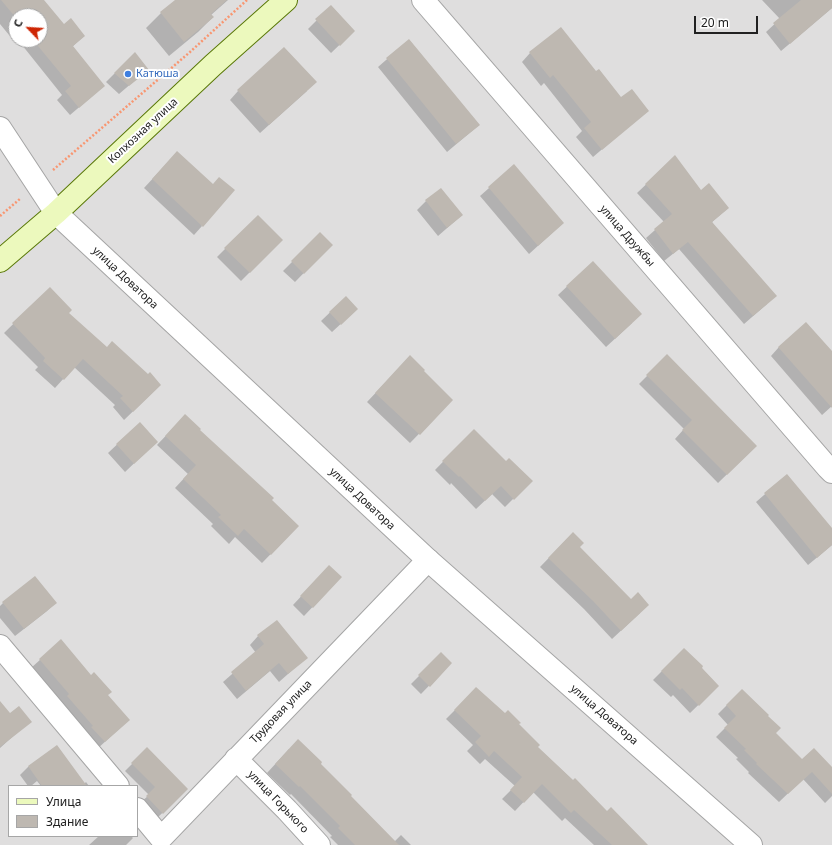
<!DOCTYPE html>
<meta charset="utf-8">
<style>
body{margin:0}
#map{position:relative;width:832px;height:845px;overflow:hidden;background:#f1efe7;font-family:"Noto Sans",sans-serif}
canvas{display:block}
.legend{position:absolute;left:8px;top:785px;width:130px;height:52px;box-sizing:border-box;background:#fff;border:1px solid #a6a6a6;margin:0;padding:5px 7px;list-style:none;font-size:12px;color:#212121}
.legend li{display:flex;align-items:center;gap:8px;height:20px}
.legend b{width:20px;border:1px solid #a6a6a6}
.north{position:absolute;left:8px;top:8px;width:40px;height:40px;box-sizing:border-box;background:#fff;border:1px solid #a6a6a6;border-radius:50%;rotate:295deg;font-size:11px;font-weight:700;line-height:16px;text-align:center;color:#212121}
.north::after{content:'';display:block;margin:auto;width:14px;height:18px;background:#ce2503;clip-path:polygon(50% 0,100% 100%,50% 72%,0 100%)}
.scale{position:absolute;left:694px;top:16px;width:64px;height:18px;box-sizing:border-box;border:2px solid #212121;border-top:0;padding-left:5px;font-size:12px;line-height:14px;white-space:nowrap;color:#212121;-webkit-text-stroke:3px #fff;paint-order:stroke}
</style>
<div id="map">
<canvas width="832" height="845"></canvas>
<ul class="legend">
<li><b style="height:5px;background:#ecf9bd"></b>Улица</li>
<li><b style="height:11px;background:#beb8b1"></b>Здание</li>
</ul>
<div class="north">С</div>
<div class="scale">20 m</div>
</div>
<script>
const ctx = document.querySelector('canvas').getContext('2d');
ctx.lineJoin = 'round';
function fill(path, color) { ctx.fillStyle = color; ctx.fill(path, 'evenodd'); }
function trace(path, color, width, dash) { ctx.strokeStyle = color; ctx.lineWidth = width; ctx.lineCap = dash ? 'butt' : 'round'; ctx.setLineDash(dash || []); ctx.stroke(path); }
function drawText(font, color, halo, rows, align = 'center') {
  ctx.font = font + ' "Noto Sans",sans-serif'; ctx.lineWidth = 4; ctx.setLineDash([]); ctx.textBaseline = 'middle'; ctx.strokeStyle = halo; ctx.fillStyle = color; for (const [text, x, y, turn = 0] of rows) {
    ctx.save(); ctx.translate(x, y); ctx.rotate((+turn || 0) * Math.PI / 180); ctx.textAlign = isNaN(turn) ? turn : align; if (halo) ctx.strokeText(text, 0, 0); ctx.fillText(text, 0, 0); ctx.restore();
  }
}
const residential = new Path2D(`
 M0,0H832V845H0ZM16,16H40V40H16ZM9,786H137V836H9Z`);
const shadow = new Path2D(`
 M0,0H42L64,26L84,36L72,47L104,86L70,115L57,100L62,95L18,40H40V16H16V39L14,41L0,24Z
 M177,0H228L211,15L213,17L198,32L169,56L146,28L161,13Z
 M762,0H832V8L781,51L766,32L780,19Z
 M331,6L354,31L331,53L308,29Z
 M409,40L479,125L447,152L378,67Z
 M530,53L596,72L621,99L648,110L593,157L576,137L582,131L544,83L541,86L522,62Z
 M134,54L147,70L119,94L106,82Z
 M238,91H307L260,133L230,100Z
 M675,157L701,191L728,208L712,222L767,304L744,324L679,249L664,261L646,238L664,222L637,193Z
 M169,161L202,226L194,235L144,188Z
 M514,166L563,223L529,254L480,196Z
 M426,201L462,215L438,236L417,210Z
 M258,216L282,240L241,281L217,257Z
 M320,234L331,245L295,282L283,271Z
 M593,262L632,323L606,347L558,295Z
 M50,288L68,313L152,393L124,420L113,407L115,405L74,367L55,388L35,370L38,367L4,333Z
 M346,297L357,309L332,332L321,321Z
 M779,347L832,352V406L822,415L771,356Z
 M667,356L756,446L718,483L675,439L684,429L639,384Z
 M402,365L423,371L452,400L410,443L367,402Z
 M140,423L148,450L125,472L108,453Z
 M177,424L271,500L298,526L262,563L235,537L229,544L211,526L213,524L175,488L188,474L157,445Z
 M474,430L506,462L531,481L505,507L492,494L476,509L451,483L450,485L435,470Z
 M787,475L832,530V545L808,565L756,502Z
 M573,533L578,547L640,613L612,639L584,609L540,567Z
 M321,575L341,577L304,616L293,605Z
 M3,603H55L47,611L15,636L0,618V606Z
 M258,636L306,658L279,682L270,671L237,699L223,682L256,653L250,645Z
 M61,641L107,696L120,728L96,750L31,668Z
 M684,649L718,686L690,713L673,695L671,697L653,680Z
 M441,654L451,663L421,694L411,684Z
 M742,690L767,716L774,733L802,761L832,769V796L825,803L803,779L779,802L748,773L749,772L736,759L738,758L716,737L728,725L718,714Z
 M468,697L518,724L537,747L607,812L646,845H594L565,818L562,821L533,792L515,811L502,799L515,786L485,759L480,764L467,751L473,745L446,719Z
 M0,702L10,715L30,721L0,748Z
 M57,746L84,784L86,782L89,786H41L37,781L31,786H28L20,775L28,767Z
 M147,749L187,789L155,820L139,804L149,795L125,771Z
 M289,749L320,764L394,842L401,835L411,845H338L330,837L332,836L291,794L290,795L267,773Z
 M99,836H131L133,838L126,845H89Z`);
const building = new Path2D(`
 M1,0H44L64,24L71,18L85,36L73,46L105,86L79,108L65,91L71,86L33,40H40V16H16V18Z
 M175,0H227L211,14L214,17L184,42L160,12Z
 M801,0H832V8L790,44L773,23Z
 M331,5L355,31L340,46L315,19Z
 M561,27L596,71L599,69L621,97L632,89L649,111L602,150L584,128L591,122L553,75L550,78L529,52Z
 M409,39L480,125L456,144L386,58Z
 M284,47L317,82L269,125L237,90Z
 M135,52L149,70L129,86L114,73Z
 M177,151L213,184L219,177L235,190L203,227L152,179Z
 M675,155L701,190L709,183L729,208L712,222L777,296L753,316L688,242L673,254L654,229L672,214L645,184Z
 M514,164L564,223L538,246L488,187Z
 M441,188L463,215L447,228L425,200Z
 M258,215L283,240L250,273L224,248Z
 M320,232L333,245L304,274L291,261Z
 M593,261L642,314L615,339L566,286Z
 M50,287L72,310L69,313L107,347L112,341L148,374L150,372L161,385L133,412L120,398L123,396L83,359L64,380L43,361L45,358L12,323Z
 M346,296L358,309L341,325L329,312Z
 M806,322L832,351V408L778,347Z
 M667,354L757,446L727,475L682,430L692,420L646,375Z
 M410,355L425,370L424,371L453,400L420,435L375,393Z
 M185,414L201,429L200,430L274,498L272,500L299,526L271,555L244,529L238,536L218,517L221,515L183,479L196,465L165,436Z
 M140,422L158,442L134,464L116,444Z
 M474,429L506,461L509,458L533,481L514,500L501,486L485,501L460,476L459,477L442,461Z
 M787,474L832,528V545L817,558L764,493Z
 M573,532L584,543L580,547L631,599L638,592L649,605L621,631L593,601L548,558Z
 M329,565L342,577L313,608L300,596Z
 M35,576L57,603L24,629L2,602Z
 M277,620L308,658L288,674L279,663L246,691L231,672L264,644L257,635Z
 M61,639L91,675L94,672L112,692L108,695L130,720L105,742L91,727L93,726L67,696L69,694L39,659Z
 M684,648L703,666L702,668L719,686L699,706L682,688L680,690L661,671Z
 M441,652L452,663L430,687L418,675Z
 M476,687L505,713L508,710L521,723L519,724L540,745L538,747L573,780L575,778L607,811L611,807L648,845H612L574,810L571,813L542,784L524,803L510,790L522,777L494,751L489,757L475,742L481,736L454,710Z
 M742,689L769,715L768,716L781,728L776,733L802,759L814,748L832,767V794L812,772L788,794L756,764L757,763L744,750L746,749L724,728L736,716L726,705Z
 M0,701L10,713L19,706L32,722L0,747Z
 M298,739L322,762L321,764L352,795L351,796L399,845H355L338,828L340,826L300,786L299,787L275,764Z
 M57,745L87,786H42L28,766Z
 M147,747L188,789L163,814L146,796L155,787L131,763Z`);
const path = new Path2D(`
 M53,170L190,52L247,0
 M0,216L21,198`);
const minor = new Path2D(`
 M423,0L828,468L832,472
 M0,646L118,786
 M236,759L287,810L319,845
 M137,809L161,838L428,560`);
const tertiary = new Path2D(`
 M0,128L56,213L428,560L751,845`);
const secondary = new Path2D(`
 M0,261L56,213L213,65L286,0`);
const markers = [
 [128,74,4,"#3f7fe0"]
];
const shopNames = [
 ["Катюша",136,74]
];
const streetNames = [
 ["Колхозная улица",143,131,-43],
 ["улица Дружбы",627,236,49],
 ["улица Доватора",125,278,43],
 ["улица Доватора",362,499,43],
 ["Трудовая улица",281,712,-46],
 ["улица Доватора",604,715,41],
 ["улица Горького",278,802,46]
];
fill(residential, '#dfdede');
fill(shadow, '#0003');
fill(building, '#beb8b1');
trace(minor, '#a5a5a5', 24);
trace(tertiary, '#a5a5a5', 24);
trace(secondary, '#597807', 24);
trace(path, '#f89671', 2.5, [2, 2]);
trace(minor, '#fff', 22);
trace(tertiary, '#fff', 22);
trace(secondary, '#ecf9bd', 22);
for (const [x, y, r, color] of markers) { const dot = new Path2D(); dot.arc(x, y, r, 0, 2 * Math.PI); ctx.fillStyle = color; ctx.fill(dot); trace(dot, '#fff', 1.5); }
drawText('11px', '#366cbe', '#fff', shopNames, 'left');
drawText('11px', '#212121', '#fff', streetNames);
</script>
